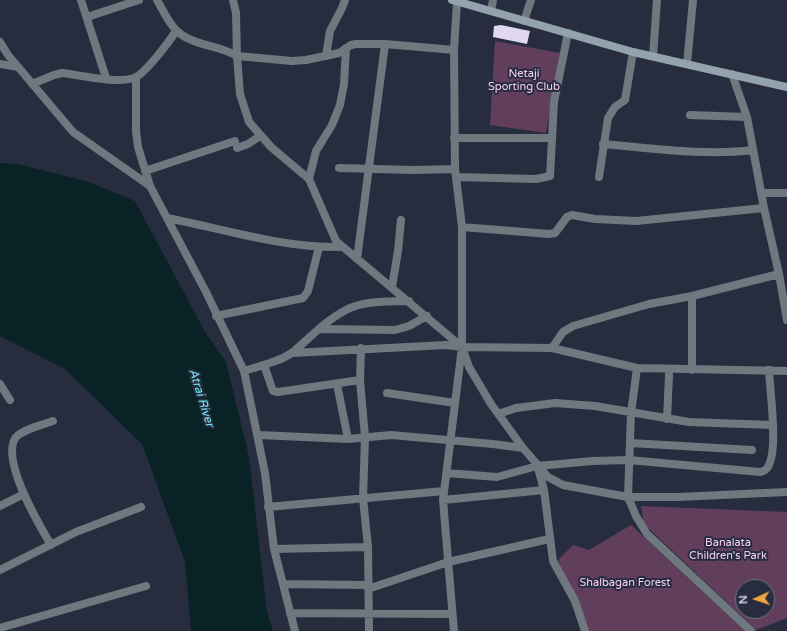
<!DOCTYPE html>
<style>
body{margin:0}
#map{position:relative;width:787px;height:631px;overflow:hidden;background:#272d3e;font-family:"Varela Round",sans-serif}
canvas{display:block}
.north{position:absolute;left:735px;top:579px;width:40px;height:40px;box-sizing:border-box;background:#272d3e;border:1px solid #6a707e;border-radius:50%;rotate:267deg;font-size:11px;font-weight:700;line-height:16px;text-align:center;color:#cfd4df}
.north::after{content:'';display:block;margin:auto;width:14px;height:18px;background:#f4a443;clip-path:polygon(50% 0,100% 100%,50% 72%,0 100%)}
</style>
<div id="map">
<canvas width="787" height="631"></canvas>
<div class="north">N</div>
</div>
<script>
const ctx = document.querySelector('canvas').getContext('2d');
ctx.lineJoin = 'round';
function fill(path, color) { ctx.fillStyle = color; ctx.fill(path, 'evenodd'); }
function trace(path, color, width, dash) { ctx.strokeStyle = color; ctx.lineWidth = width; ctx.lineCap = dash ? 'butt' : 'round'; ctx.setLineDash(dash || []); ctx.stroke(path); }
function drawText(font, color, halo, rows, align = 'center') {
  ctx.font = font + ' "Varela Round",sans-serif'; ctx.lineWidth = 4; ctx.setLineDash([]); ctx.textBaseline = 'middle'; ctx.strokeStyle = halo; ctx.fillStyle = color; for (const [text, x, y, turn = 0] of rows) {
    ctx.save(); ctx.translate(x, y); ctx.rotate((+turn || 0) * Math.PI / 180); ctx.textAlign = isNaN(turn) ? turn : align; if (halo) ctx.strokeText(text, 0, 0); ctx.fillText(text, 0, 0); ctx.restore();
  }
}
const green = new Path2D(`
 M495,41L560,53L546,133L490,125Z
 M641,506L787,512V618L756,630L644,524ZM743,587H767V611H743Z
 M631,525L745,631H585L558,560L573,545L589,550Z`);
const water = new Path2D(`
 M0,163L18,164L86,181L135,201L205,332L226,362L249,457L267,612L273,631H191L185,562L142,444L65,369L0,336Z`);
const building = new Path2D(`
 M501,25L530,31L527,44L493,37L494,26Z`);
const street = new Path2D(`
 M81,0L106,78
 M157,0C163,10 169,24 177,31C193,46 219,45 237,56L240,94L249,122L271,147L309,179L336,241L462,347L469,367L491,404L523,448L548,477L563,485L628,497H677L787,492
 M233,0L236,13L237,56L292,61L306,60L339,53L351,45L356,44H385L454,50
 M491,11L493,0
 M87,17L139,0
 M524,21L531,0
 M0,42L8,55L73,132L150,186L206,292L244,371L265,473L274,549L295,631
 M326,56L330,31L342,8L345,0
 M653,56L657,0
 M0,64L18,67
 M687,64L693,0
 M732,74L747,117L764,208L779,274L787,320
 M136,77V131L138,147L150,186
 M32,84L54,75L62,73C80,75 120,85 136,77C146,72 169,42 176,31
 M690,115L747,117
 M454,138H551
 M603,144C652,148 704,156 753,150
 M237,148L248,144L260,136
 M339,168L413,170L455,169
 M145,171L235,141
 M456,177L536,179L550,176L554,102L568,33
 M599,177L608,118L615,107L625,100L633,52
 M309,179L316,151L332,125L340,105L344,84L346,48
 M761,193H787
 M167,218C224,229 282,248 341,247
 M462,227L549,234L555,233L567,217L572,215L595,219L636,221L764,208
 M357,259L385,44
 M392,287L398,251L401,220
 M216,316L303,298L308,291L319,247
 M320,329L395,330L409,326L427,316
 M361,348L360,380L365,437L363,498L368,547L369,631
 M552,348L563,332L573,326L649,304L692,296L779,274
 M292,353L446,345L462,347L552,348L637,368L787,371
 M264,365L273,391L278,392L360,380
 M637,368L631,413L628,497L636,516L647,534L751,631
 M692,370V296
 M244,371C259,366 280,362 293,352C310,338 326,320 346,310C365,300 389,302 409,301
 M0,384L10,400
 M337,384L348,439
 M387,393L455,403
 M498,414L516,408L555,403L595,406L689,422L773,425
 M667,419L669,375
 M259,435L348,439L391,435L493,444L523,448
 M630,443L752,450
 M538,468L544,490L553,561L575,601L585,631
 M447,473L497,477L537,466L593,461L629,460L760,472C764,471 767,470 769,465C778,447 770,392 769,370
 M443,500L544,490
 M0,506L22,495
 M268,507L444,491
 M51,545C38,523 0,459 16,437C24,429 42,425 53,421
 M274,549L368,547
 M0,570L76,532L141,507
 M283,584L368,585
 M368,589L448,562L549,539
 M290,613L452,614
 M0,628L146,586
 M454,631L443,500L462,347V227L455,169L454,50L457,2`);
const secondary = new Path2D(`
 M452,0L633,52L787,87`);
const parkNames = [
 ["Netaji",524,74],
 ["Sporting Club",524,87],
 ["Banalata",728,543],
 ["Children's Park",728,556],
 ["Shalbagan Forest",625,583]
];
const waterNames = [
 ["Atrai River",201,398,73]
];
fill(green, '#613f5c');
fill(water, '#092225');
fill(building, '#e0d8ef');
trace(street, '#6f787e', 8);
trace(secondary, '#94a2ac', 8);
drawText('11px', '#f9cef1', '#272d3e', parkNames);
drawText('italic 12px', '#71e8f7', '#272d3e', waterNames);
</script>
